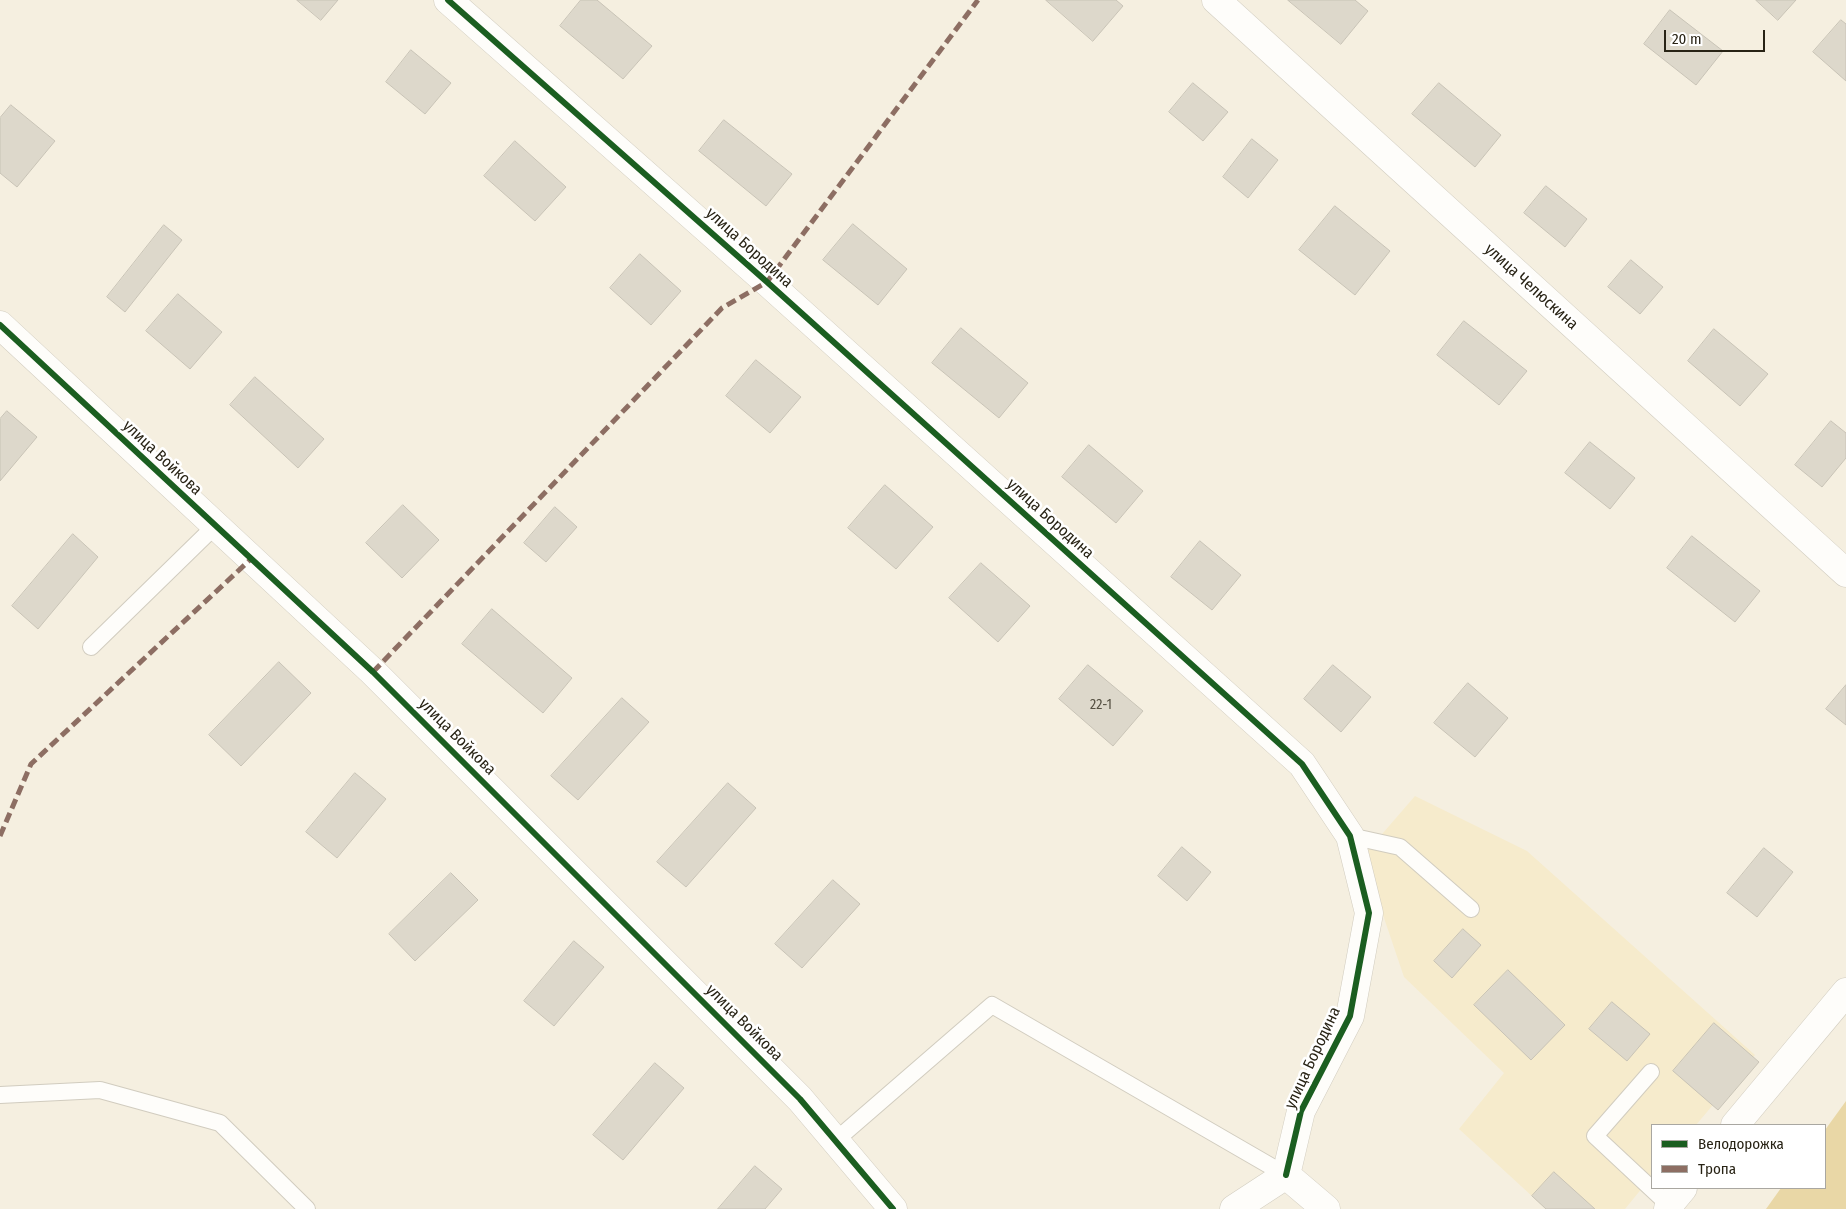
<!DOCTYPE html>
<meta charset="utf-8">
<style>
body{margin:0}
#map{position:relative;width:1846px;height:1209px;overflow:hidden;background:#f5efe0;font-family:"Fira Sans Condensed",sans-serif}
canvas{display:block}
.legend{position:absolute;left:1651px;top:1124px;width:175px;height:65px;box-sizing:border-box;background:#fff;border:1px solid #a9a7a1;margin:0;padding:6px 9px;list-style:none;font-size:15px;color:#282315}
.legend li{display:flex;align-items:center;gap:10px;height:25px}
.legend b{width:25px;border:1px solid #a9a7a1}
.scale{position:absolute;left:1664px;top:30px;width:101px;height:22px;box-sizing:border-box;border:2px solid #282315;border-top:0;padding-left:6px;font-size:15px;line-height:18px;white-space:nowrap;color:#282315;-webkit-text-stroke:4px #fff;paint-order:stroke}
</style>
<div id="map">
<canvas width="1846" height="1209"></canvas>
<ul class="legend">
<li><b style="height:6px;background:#1b5e20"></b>Велодорожка</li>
<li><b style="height:6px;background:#8d6e63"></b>Тропа</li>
</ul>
<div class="scale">20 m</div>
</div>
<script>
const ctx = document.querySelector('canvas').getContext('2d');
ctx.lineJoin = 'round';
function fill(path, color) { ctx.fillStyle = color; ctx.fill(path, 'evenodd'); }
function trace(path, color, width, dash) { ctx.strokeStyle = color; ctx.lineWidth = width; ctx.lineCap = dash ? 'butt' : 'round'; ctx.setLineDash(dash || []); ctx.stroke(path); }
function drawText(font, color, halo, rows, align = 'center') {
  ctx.font = font + ' "Fira Sans Condensed",sans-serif'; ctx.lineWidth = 5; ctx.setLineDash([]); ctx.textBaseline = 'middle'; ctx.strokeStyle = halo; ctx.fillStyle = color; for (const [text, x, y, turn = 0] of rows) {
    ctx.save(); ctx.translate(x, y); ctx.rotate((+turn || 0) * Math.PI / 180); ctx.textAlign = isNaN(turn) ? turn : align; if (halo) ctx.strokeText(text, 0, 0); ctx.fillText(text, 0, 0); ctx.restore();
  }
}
const built = new Path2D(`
 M1415,796L1527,851L1755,1055L1696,1125H1652V1176L1625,1209H1546L1459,1129L1504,1073L1404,977L1363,856Z`);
const green = new Path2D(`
 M1846,1101V1209H1766L1781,1188H1825V1130Z`);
const building = new Path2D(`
 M297,0H338L321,20Z
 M581,0H597L652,46L623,79L560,26Z
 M1046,0H1116L1123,6L1093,41Z
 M1288,0H1355L1368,11L1341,44Z
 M1756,0H1796L1778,20Z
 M1670,10L1723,51L1696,85L1644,44Z
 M1841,20L1846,24V81L1813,52Z
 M411,50L451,83L425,114L386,82Z
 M1193,83L1228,112L1203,141L1169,112Z
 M1439,83L1501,135L1475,167L1412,114Z
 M11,105L55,141L17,187L0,173V118Z
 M724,120L792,174L766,206L699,151Z
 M1252,139L1278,160L1248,198L1223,177Z
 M515,141L566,187L535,221L484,176Z
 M1546,186L1587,219L1565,247L1524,213Z
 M1335,206L1390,251L1355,295L1299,250Z
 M853,224L907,269L878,305L823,260Z
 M164,225L182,240L125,312L107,297Z
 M640,254L681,291L651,325L610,288Z
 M1631,260L1663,287L1640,314L1608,287Z
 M178,294L222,332L190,369L146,331Z
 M1464,321L1527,371L1499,405L1437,355Z
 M961,328L1028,383L999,418L932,363Z
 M1714,329L1768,374L1740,406L1688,361Z
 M756,360L801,397L770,433L726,396Z
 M255,377L324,439L298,468L230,405Z
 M7,411L37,437L0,481V419Z
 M1831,421L1846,433V458L1822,487L1795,465Z
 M1590,442L1635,478L1610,509L1565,473Z
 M1089,445L1143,491L1116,523L1062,477Z
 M885,485L933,527L896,569L848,528Z
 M403,505L439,540L402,578L366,543Z
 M555,507L577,527L546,562L524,543Z
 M73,534L98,557L38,629L12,606Z
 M1692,536L1760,591L1735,622L1667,568Z
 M1200,541L1241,575L1212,610L1171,577Z
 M981,563L1030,606L998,642L949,598Z
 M492,609L572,678L543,713L462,644Z
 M279,662L311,693L241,766L209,735Z
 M1088,665L1143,711L1113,746L1059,699Z
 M1333,665L1371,697L1341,732L1304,699Z
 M1468,683L1508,718L1475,757L1434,723Z
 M1846,685V725L1826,709Z
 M622,698L649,722L578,800L551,776Z
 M355,773L386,799L337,858L306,832Z
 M728,783L756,808L686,887L657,862Z
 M1182,847L1211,872L1187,901L1158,876Z
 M1764,848L1793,872L1757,917L1727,893Z
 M451,873L478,900L415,961L389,934Z
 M833,880L860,904L802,968L775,944Z
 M1463,929L1481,945L1452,978L1434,961Z
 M574,941L604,967L554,1026L524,1001Z
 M1508,970L1565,1025L1531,1060L1474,1005Z
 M1612,1002L1650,1034L1627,1061L1589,1029Z
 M1714,1023L1759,1062L1718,1110L1673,1071Z
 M655,1063L684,1088L623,1160L593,1135Z
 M755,1166L782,1189L765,1209H718Z
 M1554,1172L1595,1209H1546L1532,1196Z`);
const service = new Path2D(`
 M91,647L215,526
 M1350,836L1400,847L1471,909
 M1651,1072L1595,1136L1669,1205
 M0,1095L100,1090L220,1123L307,1209
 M835,1141L992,1005L1286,1175`);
const minor = new Path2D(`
 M448,0L767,282L1302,764L1350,836L1369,913L1350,1016L1301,1111L1286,1175
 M1216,0L1846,573
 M0,325L373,672L800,1099L893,1209
 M1735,1125L1846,992
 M1234,1209L1286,1175L1326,1209
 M1668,1209L1669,1205L1683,1188`);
const quiet = new Path2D(`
 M373,672L722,308L767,282L978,0
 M0,836L31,764L251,559`);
const cycleway = new Path2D(`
 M448,0L767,282L1302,764L1350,836L1369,913L1350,1016L1301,1111L1286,1175
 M0,325L373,672L800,1099L893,1209`);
const numberNames = [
 ["22-1",1101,705]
];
const streetNames = [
 ["улица Бородина",749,248,42],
 ["улица Челюскина",1531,287,42],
 ["улица Войкова",162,458,43],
 ["улица Бородина",1050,519,42],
 ["улица Войкова",457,737,45],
 ["улица Войкова",744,1023,45],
 ["улица Бородина",1313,1058,-65]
];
fill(built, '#f6ebcc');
fill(green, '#e9d7a6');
fill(building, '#ddd8cb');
trace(building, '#c8c3b6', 1);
trace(service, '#d1ccbf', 18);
trace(minor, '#d1ccbf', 29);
trace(service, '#fefdfa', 16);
trace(minor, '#fefdfa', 28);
trace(quiet, '#8d6e63', 5, [10, 5]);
trace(cycleway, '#1b5e20', 6);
drawText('14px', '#555042', null, numberNames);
drawText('16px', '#282315', '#fff', streetNames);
</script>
